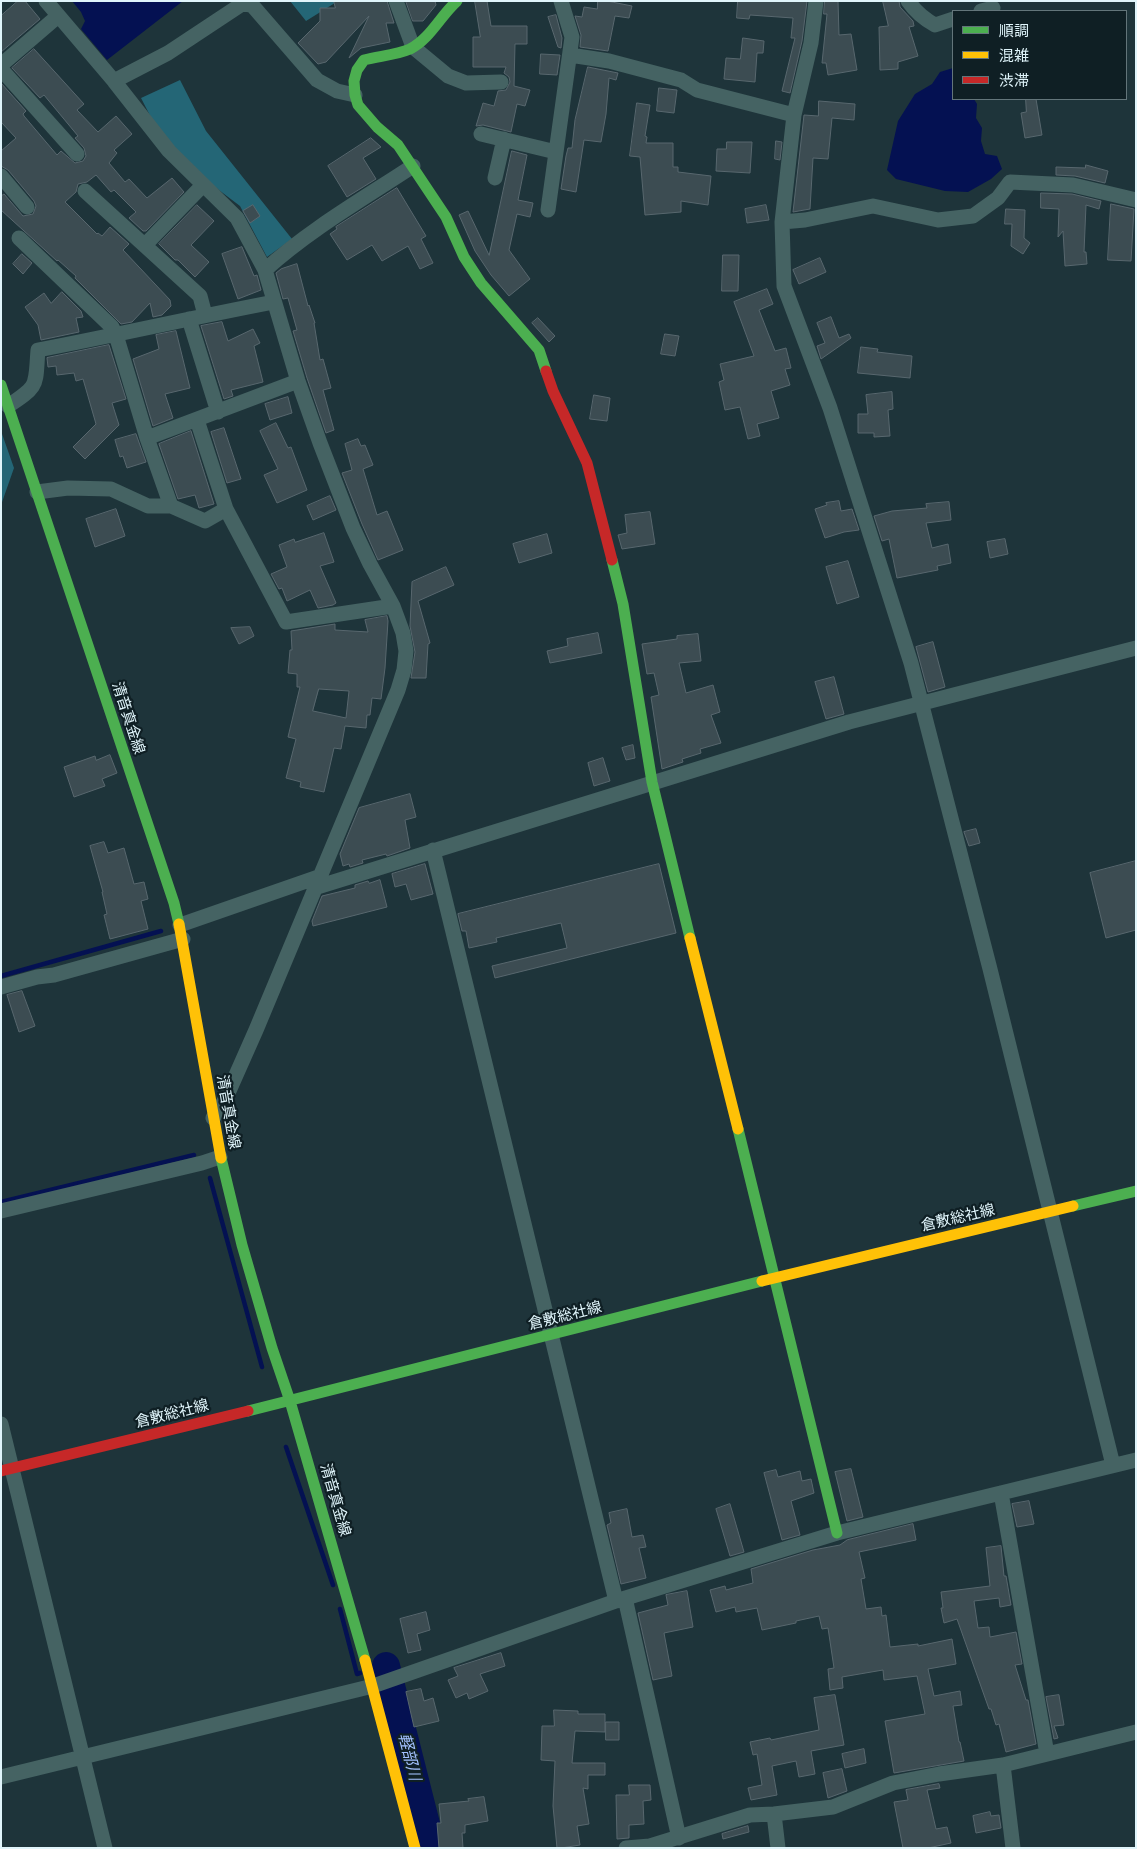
<!DOCTYPE html>
<meta charset="utf-8">
<style>
body{margin:0}
#map{position:relative;width:1137px;height:1849px;overflow:hidden;background:#1e343a;font-family:"IBM Plex Sans","Noto Sans JP",sans-serif}
canvas{display:block}
.frame{position:absolute;inset:0;border:2px solid #e0f5fb;pointer-events:none}
.legend{position:absolute;left:952px;top:10px;width:175px;height:90px;box-sizing:border-box;background:#0f1f24;border:1px solid #63757a;margin:0;padding:6px 9px;list-style:none;font-size:15px;color:#e0f5fb}
.legend li{display:flex;align-items:center;gap:10px;height:25px}
.legend b{width:25px;border:1px solid #63757a}
</style>
<div id="map">
<canvas width="1137" height="1849"></canvas>
<div class="frame"></div>
<ul class="legend">
<li><b style="height:6px;background:#4caf50"></b>順調</li>
<li><b style="height:6px;background:#ffc107"></b>混雑</li>
<li><b style="height:6px;background:#c62828"></b>渋滞</li>
</ul>
</div>
<script>
const ctx = document.querySelector('canvas').getContext('2d');
ctx.lineJoin = 'round';
function fill(path, color) { ctx.fillStyle = color; ctx.fill(path, 'evenodd'); }
function trace(path, color, width, dash) { ctx.strokeStyle = color; ctx.lineWidth = width; ctx.lineCap = dash ? 'butt' : 'round'; ctx.setLineDash(dash || []); ctx.stroke(path); }
function drawText(font, color, halo, rows, align = 'center') {
  ctx.font = font + ' "IBM Plex Sans","Noto Sans JP",sans-serif'; ctx.lineWidth = 4.5; ctx.setLineDash([]); ctx.textBaseline = 'middle'; ctx.strokeStyle = halo; ctx.fillStyle = color; for (const [text, x, y, turn = 0] of rows) {
    ctx.save(); ctx.translate(x, y); ctx.rotate((+turn || 0) * Math.PI / 180); ctx.textAlign = isNaN(turn) ? turn : align; if (halo) ctx.strokeText(text, 0, 0); ctx.fillText(text, 0, 0); ctx.restore();
  }
}
const forest = new Path2D(`
 M290,1H338L306,21Z
 M180,80L206,131L292,239L267,257L240,206L199,175L159,133L141,98Z
 M1,431L14,468L1,505Z`);
const water = new Path2D(`
 M72,1H183L107,60L81,29L85,21L81,12Z
 M953,68V99H974L977,104L976,118L982,128L981,141L985,154L997,156L1002,169L991,179L968,192L945,191L896,179L887,170L898,121L915,94L932,84L940,72Z`);
const stream = new Path2D(`
 M1,976L161,931
 M210,1178L262,1367
 M1,1202L194,1155
 M286,1447L333,1585
 M340,1609L357,1674L360,1673
 M383,1667L386,1666`);
const river = new Path2D(`
 M386,1666L432,1848`);
const building = new Path2D(`
 M18,1H25L40,19L1,52V16Z
 M334,1H387L394,23H386L390,42L361,48L349,58L369,16L326,62L318,64L298,43L320,21V8H335Z
 M406,1H435L436,5L423,21H413Z
 M475,1H487L491,26H527V44H515L514,86L530,90L525,106L517,104L511,132L483,125L476,126L483,103L494,106L498,91L506,90L510,82L509,77L504,73L506,67H473V37H480Z
 M598,1H607L632,6L629,18L615,16L608,51L580,47L581,35L575,16L582,17L584,7L597,9Z
 M738,1H807L802,41L790,93L782,91L795,38H791L793,18L750,15L749,19L737,18Z
 M825,1H838L839,35L851,34L857,70L828,75L826,63H822L827,14H824Z
 M883,1H899L900,7L913,21L914,26L909,27L918,56L898,62V69L880,70L879,27L888,26Z
 M556,15L562,38L561,48L558,47L548,17Z
 M743,38L764,41L763,53H757L755,82L724,79L726,58L740,59Z
 M34,49L84,104L77,110L98,132L116,116L132,134L114,150L117,153L109,163L125,182L129,179L147,198L172,178L184,192L146,231H143L129,218L136,212L114,190L111,192L96,175L87,182L78,184L76,192L65,202L97,234L98,233L102,236L110,227L129,244L123,250L170,300L171,306L162,315L153,317L150,303L132,322L121,324L75,278L76,276L58,260L57,261L1,210V196L4,194L23,216L33,214L36,206L34,201L8,170L1,166V151L16,138L1,122V83L26,111L23,114L24,116L57,155L61,151L75,163L83,161L86,156L84,148L75,138L78,136L44,95L40,98L12,68Z
 M541,54L560,55L557,75L540,74Z
 M588,67L618,73L616,80L609,78L606,114L601,142L584,140L576,192L561,189L566,156L568,148H572L575,120Z
 M659,88L677,90L674,113L657,111Z
 M1026,99H1036L1042,135L1025,138L1021,113L1026,112Z
 M819,101L855,104L854,120L832,118L828,159L813,158L810,209L793,212L804,115L818,116Z
 M637,103L650,105L645,136L647,137L646,143H673V167H678V172L711,176L708,205L681,201V212L645,215L640,157L630,156Z
 M371,138L381,147L363,158L376,179L347,197L328,166Z
 M776,141L782,142L780,160L775,159Z
 M727,142H752L750,173L716,171L717,149H726Z
 M512,151L527,155L518,200L533,203L530,217L517,214L509,250L530,279L509,296L491,275L475,251L459,215L468,211L489,255Z
 M1086,165L1108,171L1105,183L1075,176L1056,175V167L1085,168Z
 M397,188L426,236L421,239L433,263L420,269L408,246L382,261L372,245L347,260L330,234L337,229L336,227Z
 M1041,193L1072,194L1101,201L1099,209L1086,205L1084,252H1086L1087,264L1065,266L1063,231L1058,237L1059,209L1041,208Z
 M1111,204L1134,209L1131,261L1108,260Z
 M197,205L214,221L191,245L209,262L195,277L178,260H175L159,244Z
 M253,205L260,216L250,223L243,211Z
 M766,205L769,220L747,223L745,209Z
 M1006,209L1025,210L1024,238L1030,243L1023,254L1011,246L1012,224H1005Z
 M242,247L254,276L257,275L261,290L238,299L222,254Z
 M22,254L32,263L23,274L13,264Z
 M723,255H739L738,291H722Z
 M820,258L826,272L799,284L793,270Z
 M297,264L308,306L309,305L315,323H314L320,360L323,359L331,388L323,390L334,430L326,433L307,378L293,331L297,330L288,298L283,299L276,273L281,269Z
 M767,289L773,304L759,310L775,351L786,348L791,368L785,369L790,385L771,391L779,418L757,424L760,436L748,439L740,407L725,410L719,382L724,380L720,364L754,356L734,302Z
 M62,292L81,311L83,317L76,318L79,332L41,340L38,325L25,307L44,293L51,303Z
 M831,317L839,338L849,334L851,338L821,359L817,346L825,343L817,323Z
 M538,318L555,336L549,342L532,323Z
 M222,322L228,341L253,329L260,343L254,346L263,382L231,390L233,396L224,399L201,326Z
 M176,331L190,388L165,394L173,418L153,426L133,359L159,349L156,335Z
 M665,334L679,336L675,356L661,354Z
 M109,345L126,399L112,403L119,425L85,459L73,447L96,424L83,379L76,381L74,373L57,375L56,366L48,367L47,358Z
 M861,347L878,349L877,352L912,356L910,378L858,373Z
 M892,392L893,409L888,410L890,436L874,437V433H858V414H868L866,395Z
 M594,395L610,398L607,421L590,419Z
 M288,397L292,413L270,420L265,404Z
 M276,423L288,448L291,447L307,490L277,503L264,475L278,469L260,431Z
 M224,428L241,479L227,483L211,432Z
 M191,431L214,504L199,508L195,495L178,499L159,444Z
 M136,434L146,462L127,468L123,456L120,457L115,440Z
 M358,439L361,446L365,445L373,465L363,469L377,515L387,511L403,550L378,560L362,524L342,473L352,470L345,444Z
 M330,496L336,510L313,520L307,506Z
 M839,501L841,511L852,509L859,530L844,532L825,538L815,509L827,505L826,503Z
 M949,502L951,520L926,523L932,548L948,544L951,563L937,566L938,570L897,578L889,539L882,541L874,516L892,511L927,508L926,504Z
 M116,509L125,536L95,547L86,519Z
 M650,512L655,544L622,549L618,535L627,533L625,515Z
 M324,533L334,562L320,566L336,603L333,605L318,608L310,590L287,601L282,588L279,589L271,574L287,567L279,545L294,539L295,542Z
 M547,534L552,553L519,563L513,544Z
 M1005,539L1008,554L990,558L987,542Z
 M848,561L859,597L837,604L826,567Z
 M446,567L454,585L418,601L430,643L428,644L426,678H411L415,652L410,626L412,582Z
 M387,616L388,621L385,668L381,699L372,698L370,715H367L366,728L345,726L341,749L334,748L324,792L300,787L301,782L286,778L296,739L288,737L300,687H297V674L288,673L290,650H292L291,631L335,624V630L368,632L365,620ZM319,689L349,691L346,718L313,711Z
 M250,627L254,636L239,644L231,628Z
 M598,633L602,653L550,663L547,651L568,646L567,639Z
 M698,634L701,661L679,663L686,693L713,685L720,712L711,715L721,743L700,749L701,753L682,759L683,762L662,769L651,697L659,695L654,673L647,674L642,644L677,639V636Z
 M933,642L945,687L928,692L916,647Z
 M834,677L844,714L826,719L815,682Z
 M633,745L635,758L626,760L622,748Z
 M110,755L117,773L102,779L105,786L74,797L64,767L95,756L96,760Z
 M603,758L610,781L594,786L588,763Z
 M410,794L416,817L405,820L410,848L387,856L386,854L362,860L363,863L350,867L349,864L343,866L340,854L359,808Z
 M976,829L980,843L969,846L964,832Z
 M104,842L108,853L124,848L134,884L144,882L148,899L141,901L148,929L110,939L104,915L107,914L102,892H103L90,846Z
 M1136,861V930L1106,938L1090,873Z
 M425,864L433,894L411,900L406,884L395,887L392,874Z
 M659,864L676,933L495,978L492,966L567,948L561,923L496,938L497,942L469,948L466,931H462L458,914Z
 M380,880L387,907L313,926L312,921L322,896L355,888V885L368,881L369,883Z
 M22,991L35,1026L19,1032L7,995Z
 M851,1469L863,1517L847,1521L835,1472Z
 M776,1470L778,1477L800,1471L802,1481L811,1479L814,1493L791,1501L800,1535L782,1540L764,1473Z
 M1029,1501L1034,1524L1017,1527L1012,1504Z
 M730,1504L744,1552L730,1556L716,1509Z
 M627,1509L632,1537L643,1535L646,1547L639,1548L646,1578L621,1584L607,1525L611,1523L609,1513Z
 M913,1524L916,1540L859,1552L865,1578L861,1579L866,1609L881,1607L882,1616L886,1615L890,1647L918,1644V1646L952,1639L956,1664L928,1669L934,1696L960,1691L962,1705L953,1706L959,1742H960L964,1761L894,1773L885,1721L925,1714L917,1676L884,1680L883,1670L842,1677L843,1688L830,1690L828,1669L834,1668L828,1628L822,1629L819,1616L796,1621V1623L762,1630L757,1608L736,1612L735,1607L716,1612L710,1590L725,1586L726,1590L753,1583L751,1569L813,1550L840,1545L847,1540Z
 M1001,1546L1004,1576H1006L1011,1605L1000,1607L999,1598L974,1601L978,1628L989,1627L990,1637L1016,1632L1022,1664L1015,1665L1026,1700H1028L1036,1744L1006,1752L999,1724L996,1725L991,1709H989L957,1619L944,1623L941,1608H943L941,1592L990,1586L986,1548Z
 M687,1591L693,1627L664,1633L672,1676L653,1680L638,1613L668,1605L666,1595Z
 M426,1612L430,1630L417,1634L421,1650L408,1653L400,1619Z
 M501,1653L505,1666L480,1674L488,1691L469,1699L467,1693L456,1698L448,1680L458,1676L454,1668Z
 M421,1689L424,1701L433,1698L439,1721L414,1727L406,1692Z
 M835,1695L844,1745L811,1751L815,1774L799,1777L796,1761L772,1766L777,1795L751,1800L748,1788L762,1785L757,1754L753,1755L750,1742L770,1738L771,1740L819,1730L814,1698Z
 M1059,1695L1064,1725L1054,1726L1058,1738L1054,1739L1046,1697Z
 M554,1710L578,1711V1714H605V1732L575,1731L572,1763H605V1775H588V1789L583,1788L589,1824L577,1826L580,1845L561,1848H557L553,1806L555,1761L541,1760L542,1726H554Z
 M606,1722H619V1740H606Z
 M864,1749L866,1763L845,1768L842,1754Z
 M842,1769L847,1791L828,1798L823,1773Z
 M939,1784L940,1788L927,1790L936,1829L947,1827L951,1843L928,1848H903L894,1802L908,1800L906,1790Z
 M629,1785H650L651,1800L643,1801L644,1824L629,1825V1838L617,1839L616,1795H629Z
 M484,1797L488,1821L465,1825V1833H462L463,1848H439L437,1823H441L439,1804L469,1801L468,1799Z
 M990,1812L991,1816L999,1815L1001,1828L976,1833L973,1816Z
 M748,1826L749,1832L723,1839L722,1834Z`);
const street = new Path2D(`
 M46,1L114,81L169,151L237,218L265,270L298,381L320,443L353,528L370,564L393,606L403,633L406,651L404,670L398,690L256,1030L225,1100L213,1118
 M396,1L413,47L448,76L466,83L501,82
 M816,1L811,43L794,115L782,222L784,286L830,408L911,663L990,969L1113,1465
 M908,1C915,11 924,19 935,25L953,19
 M981,11L993,8L991,11
 M570,55L609,61L681,80L697,90L794,115
 M1,65L58,16
 M1,69L77,154
 M114,81L168,53L242,4L252,5L317,80L337,91L355,95
 M481,134L556,152
 M1,176L27,207
 M495,178L504,139
 M85,191L200,296L205,315
 M548,210L572,37L561,1
 M782,222L805,220L873,206L938,220L973,216L998,198L1010,182L1073,185L1136,200
 M19,238L112,327L116,335L147,438L171,506L205,521L226,509
 M145,245L203,185
 M265,270C309,230 363,199 413,166
 M189,319L218,412
 M8,406C40,385 35,386 38,350C117,335 195,317 274,302
 M197,420L226,509L286,622L393,606
 M147,438L298,381
 M37,492L68,488L111,489L148,506H171
 M433,850L616,1601
 M314,888L849,722L1136,648
 M180,925L318,877
 M1,987L37,977L54,975L183,939
 M1,1211L202,1163L220,1157
 M1,1424L105,1848
 M1001,1493L1047,1754
 M625,1598L679,1838
 M1003,1765L1013,1848
 M1,1777L373,1686L616,1601L837,1533L1136,1460
 M774,1814L778,1848
 M626,1848L650,1846L750,1815L774,1814L833,1807L893,1783L939,1774L1003,1765L1136,1732`);
const fast = new Path2D(`
 M457,1C441,15 430,39 410,49C396,55 379,56 364,60L357,70L354,81L355,95L358,105L377,127L398,145L446,217L464,257L481,283L539,350L546,371
 M1,385L174,903L179,924
 M612,560L623,604L652,782L690,938
 M738,1129L837,1533
 M221,1158L242,1245L272,1348L290,1401L365,1660
 M1073,1206L1136,1191
 M248,1411L762,1281`);
const slow = new Path2D(`
 M179,924L221,1158
 M690,938L738,1129
 M762,1281L1073,1206
 M365,1660L415,1848`);
const jam = new Path2D(`
 M546,371L553,391L587,463L612,560
 M1,1471L248,1411`);
const streetNames = [
 ["清音真金線",128,718,72],
 ["清音真金線",228,1112,80],
 ["倉敷総社線",958,1218,-13],
 ["倉敷総社線",565,1316,-14],
 ["倉敷総社線",172,1414,-14],
 ["清音真金線",335,1500,74]
];
const waterNames = [
 ["軽部川",409,1757,76]
];
fill(forest, '#246676');
fill(water, '#041152');
trace(stream, '#041152', 4.5);
trace(river, '#041152', 28);
fill(building, '#3c4c52');
trace(building, '#58676e', 1);
trace(street, '#456363', 15);
trace(fast, '#4caf50', 11);
trace(slow, '#ffc107', 11);
trace(jam, '#c62828', 11);
drawText('15px', '#e0f5fb', '#0f1f24', streetNames);
drawText('italic 16px', '#a2c0fd', '#0f1f24', waterNames);
</script>
